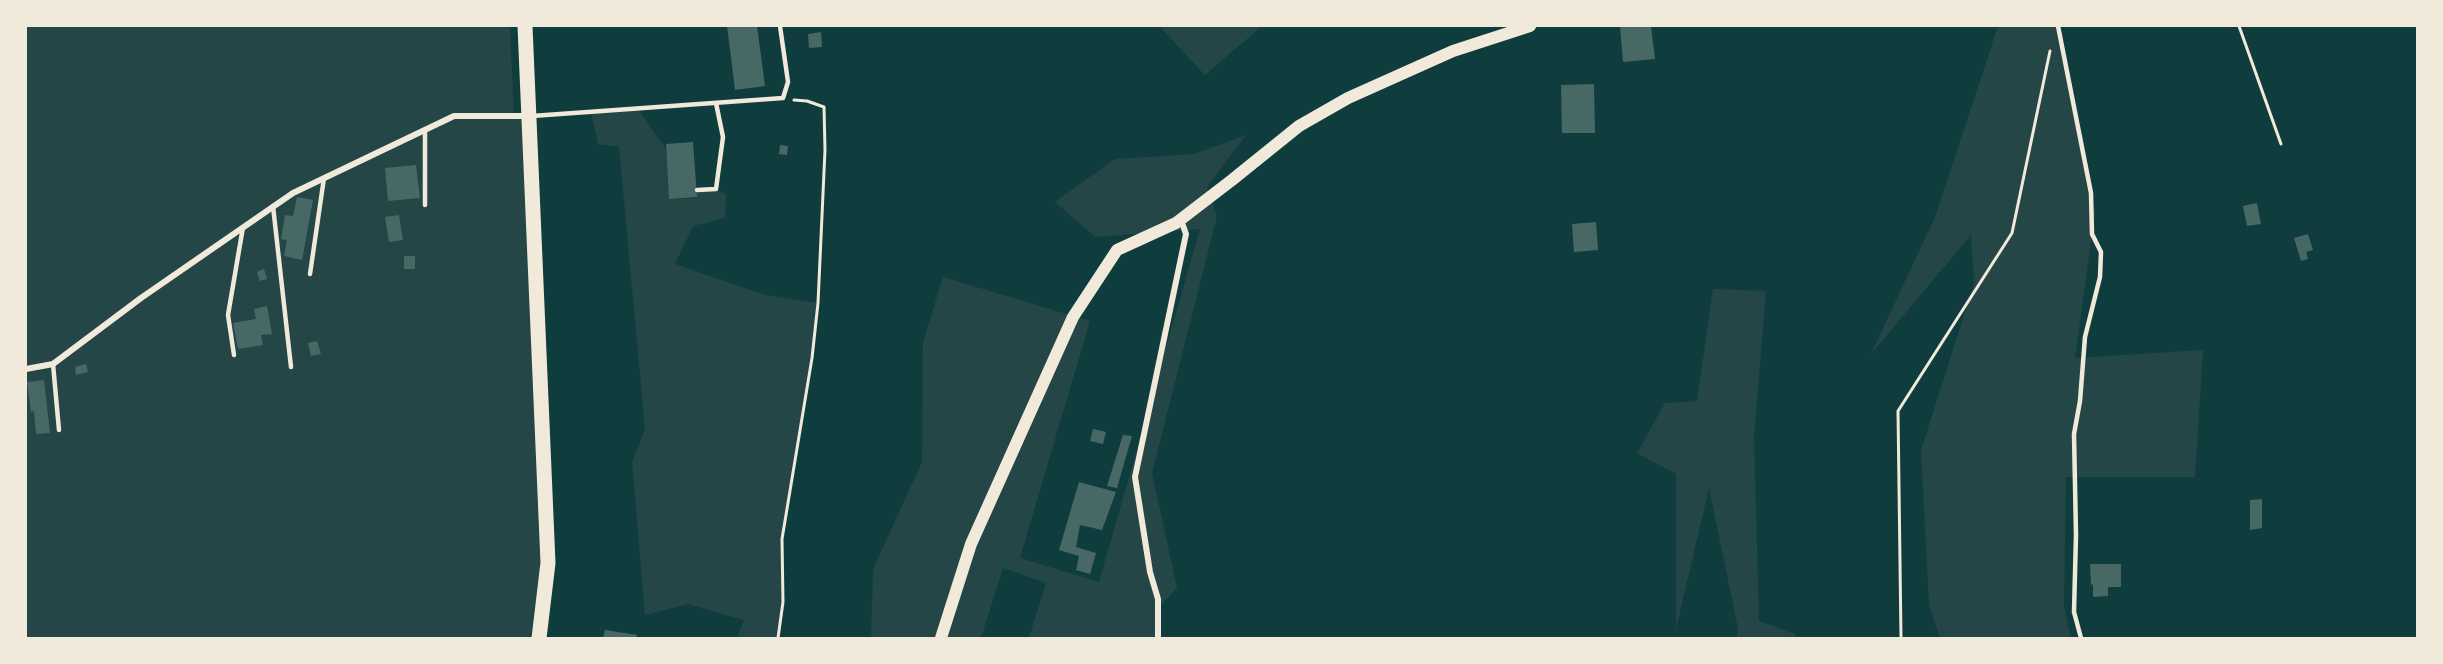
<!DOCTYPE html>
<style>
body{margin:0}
#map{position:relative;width:2443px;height:664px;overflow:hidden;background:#0f3d3e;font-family:"Work Sans",sans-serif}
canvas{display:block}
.frame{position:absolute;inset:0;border:27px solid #f1e9da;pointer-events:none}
</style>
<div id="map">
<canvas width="2443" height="664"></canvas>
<div class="frame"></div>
</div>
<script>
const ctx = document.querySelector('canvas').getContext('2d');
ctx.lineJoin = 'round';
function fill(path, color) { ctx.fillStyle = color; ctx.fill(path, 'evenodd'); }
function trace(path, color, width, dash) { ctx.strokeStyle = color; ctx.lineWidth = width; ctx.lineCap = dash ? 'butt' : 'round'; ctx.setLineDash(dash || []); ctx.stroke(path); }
const green = new Path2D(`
 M26,26H510L514,116H529L542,560L530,638H26Z
 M1159,26H1262L1205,75Z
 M1998,26H2058L2095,212L2075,358L2203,350L2195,477H2066L2064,606L2071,638H1940L1929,605L1921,450L1974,284L1971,235L1871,354L1935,217Z
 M638,109L666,149L669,199L697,198V190L716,189L726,194L725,218L693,226L675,264L765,295L818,303L812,358L782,539L783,602L778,638H737L744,620L688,604L645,615L632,462L645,429L619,147L598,144L591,112Z
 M1246,135L1207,187L1217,216L1152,473L1177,588L1158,608V638H1029L1046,583L1003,568L981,638H871L873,569L922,462L923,342L943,277L1090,321L1020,558L1099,582L1200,229L1095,237L1055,202L1115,159L1194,154Z
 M1713,289L1766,291L1754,435L1759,621L1795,634L1796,638H1737L1738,628L1709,488L1676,629V474L1637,453L1665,403L1697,401Z`);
const building = new Path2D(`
 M727,26H757L765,86L735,90Z
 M1620,26H1651L1655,59L1623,62Z
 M821,32L822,47L809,48L808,34Z
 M1594,84L1595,133H1562L1561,85Z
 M693,142L697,197L669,199L666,144Z
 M780,145L788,146L787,155L779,154Z
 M416,165L420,198L388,201L385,168Z
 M297,197L313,200L302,260L284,256L287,240L281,239L285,215L293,216Z
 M2257,203L2261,224L2247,226L2243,206Z
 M399,215L403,240L389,242L385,217Z
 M1596,222L1598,250L1574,252L1572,224Z
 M2308,234L2313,250L2306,252L2308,259L2301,261L2294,238Z
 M404,256H415V269H404Z
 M264,269L267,279L260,281L257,272Z
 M267,306L272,334L261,335L263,345L238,349L233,323L256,319L254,309Z
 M317,341L321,354L311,356L308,343Z
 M86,364L88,372L76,375L75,367Z
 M44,380L50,433L36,434L34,411L31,412L27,382Z
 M1093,429L1106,432L1103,444L1090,441Z
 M1123,435L1132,436L1117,488L1107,486Z
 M1079,482L1116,492L1102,530L1080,525L1076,547L1096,553L1090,574L1076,570L1079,556L1059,550Z
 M2262,499V528L2250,530V500Z
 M2090,564H2121V587H2108V596L2093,597V584L2091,585Z
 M605,630L637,635L636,638H603Z`);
const path = new Path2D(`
 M2239,26L2281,144
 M778,638L783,602L782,539L812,358L818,303L825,150L824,107L807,101L794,100
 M1901,638L1898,411L2012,233L2050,51`);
const service = new Path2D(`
 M2058,26L2091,193L2092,234L2101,252L2100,277L2085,337L2080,401L2074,434L2076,535L2074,612L2081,638
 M532,116L783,98L788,82L780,26
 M697,190L716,189L723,137L716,103
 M425,205V130
 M273,206L291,367
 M310,274L324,178
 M234,355L228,315L243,227
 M53,364L59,430`);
const minor = new Path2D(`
 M26,369L53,364L141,298L293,193L454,116H529
 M1158,638V599L1150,572L1135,477L1186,234L1181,220`);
const secondary = new Path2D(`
 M941,638L971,544L1073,317L1117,250L1176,223L1232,180L1299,126L1348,98L1453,51L1530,26`);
const primary = new Path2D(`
 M525,26L548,563L539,638`);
fill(green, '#244646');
fill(building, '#486865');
trace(path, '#f1e9da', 3);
trace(service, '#f1e9da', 4.5);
trace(minor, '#f1e9da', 6);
trace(secondary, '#f1e9da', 12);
trace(primary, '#f1e9da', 15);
</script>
